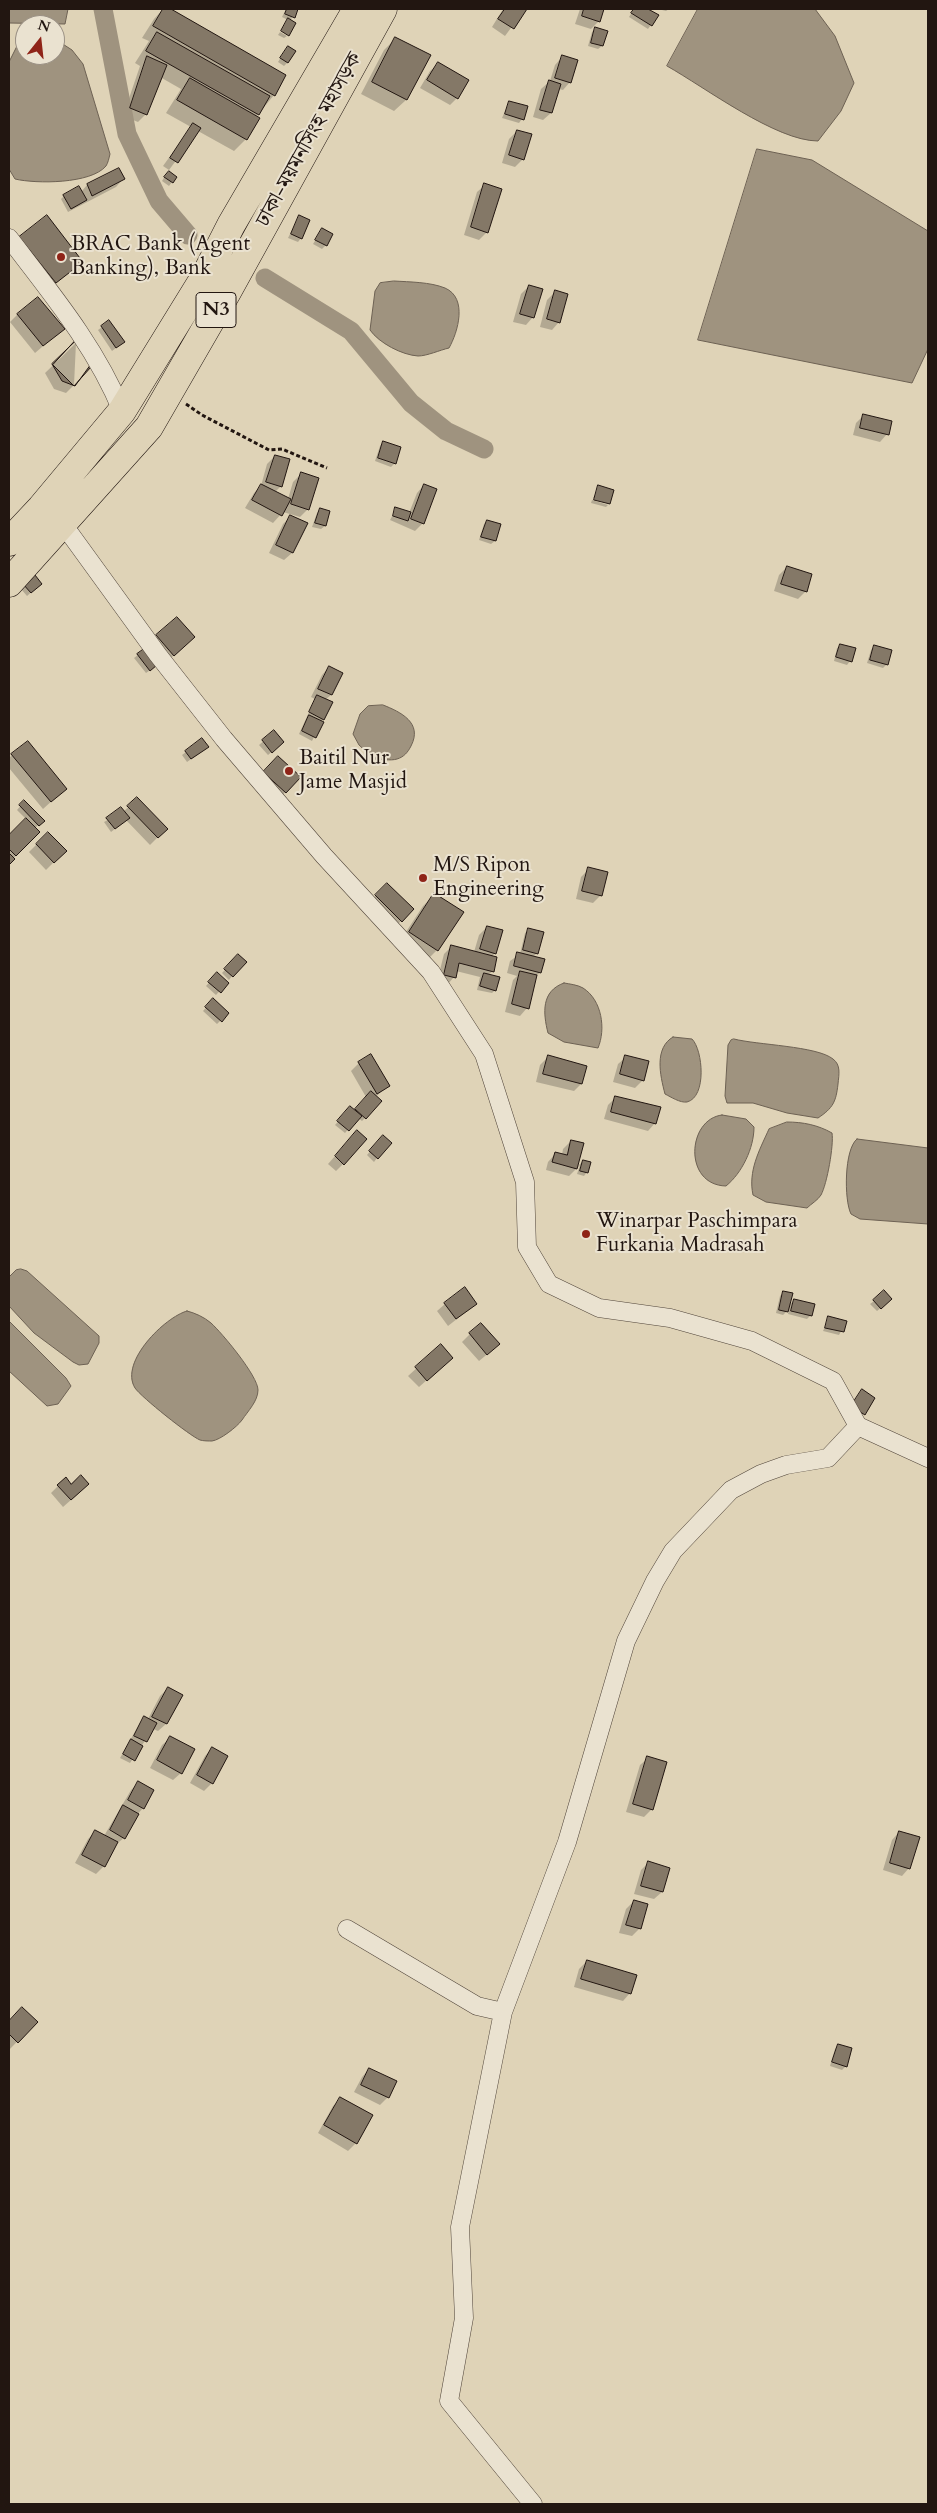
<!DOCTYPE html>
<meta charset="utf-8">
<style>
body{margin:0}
#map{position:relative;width:937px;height:2513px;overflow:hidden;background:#dfd3b7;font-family:Cardo,serif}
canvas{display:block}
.frame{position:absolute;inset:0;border:10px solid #221611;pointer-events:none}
.north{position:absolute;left:15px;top:15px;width:50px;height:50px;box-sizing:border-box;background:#eae2d0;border:1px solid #9a9084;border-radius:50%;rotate:16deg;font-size:14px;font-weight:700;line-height:20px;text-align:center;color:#221611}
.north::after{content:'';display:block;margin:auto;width:18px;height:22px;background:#8f2418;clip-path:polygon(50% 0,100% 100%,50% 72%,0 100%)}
</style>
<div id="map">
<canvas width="937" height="2513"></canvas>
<div class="frame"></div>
<div class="north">N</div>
</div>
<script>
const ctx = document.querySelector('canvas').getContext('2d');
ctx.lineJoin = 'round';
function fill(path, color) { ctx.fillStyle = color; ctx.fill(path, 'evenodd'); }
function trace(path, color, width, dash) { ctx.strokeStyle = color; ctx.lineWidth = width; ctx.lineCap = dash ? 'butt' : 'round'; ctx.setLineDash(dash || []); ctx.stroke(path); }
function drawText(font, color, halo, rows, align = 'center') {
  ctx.font = font + ' Cardo,"Noto Serif Bengali",serif'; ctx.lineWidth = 4; ctx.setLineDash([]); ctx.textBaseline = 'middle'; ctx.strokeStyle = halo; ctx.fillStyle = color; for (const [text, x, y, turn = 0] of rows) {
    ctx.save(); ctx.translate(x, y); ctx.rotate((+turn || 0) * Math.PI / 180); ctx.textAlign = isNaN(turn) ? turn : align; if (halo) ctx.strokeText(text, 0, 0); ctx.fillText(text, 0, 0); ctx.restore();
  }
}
const water = new Path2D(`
 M9,9H68L65,24L9,23Z
 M698,9H815L835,36L854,83L841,111L818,141C776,141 706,88 667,66Z
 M55,39L72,50L83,64L110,154C109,158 108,163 106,166C91,184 36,184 15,179L9,169V62L17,46L25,41V55H55Z
 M757,149L812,160L928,231V349L912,383L698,340Z
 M394,281C410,282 430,282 445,288C468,298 458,332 449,348C440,350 427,356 418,356C402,355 379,343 370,330L375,291L380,283Z
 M383,705C401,712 423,723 411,746C408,752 404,757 397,759C391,761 380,759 374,759L359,745L353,734L360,714L368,706Z
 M564,983C570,984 578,985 583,988C602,1000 606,1029 598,1048L564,1042L548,1033C543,1013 541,991 564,983Z
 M673,1037L692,1039C703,1050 707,1097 687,1102C680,1103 671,1097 665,1094C660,1075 654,1048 673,1037Z
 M734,1039C757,1045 817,1046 833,1059C841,1065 839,1074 838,1084C836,1102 833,1108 818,1118L787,1113L753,1103H727L725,1096L728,1045L731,1040Z
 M722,1115L746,1119L754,1127C754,1148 742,1173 726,1186C683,1185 687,1119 722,1115Z
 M787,1122C803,1122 818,1125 832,1133C834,1145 827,1184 821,1195C818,1200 811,1204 807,1208L766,1202L753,1195C748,1171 759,1151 769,1129Z
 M857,1139L928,1148V1224L860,1219L851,1214C844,1200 844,1149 857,1139Z
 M21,1269L27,1271L99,1336V1343L88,1364L79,1365L73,1362L34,1333L9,1306V1277L16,1270Z
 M187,1311C195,1313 204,1317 211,1323C222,1333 258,1376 258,1390C258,1401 248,1411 242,1420C237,1427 220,1440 212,1441C209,1441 203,1441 200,1440C190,1436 141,1397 135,1388C119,1362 165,1317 187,1311Z
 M9,1321L66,1378L71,1386L58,1404L47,1406L9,1371Z`);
const shadow = new Path2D(`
 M163,9H168L285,76L274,95L256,117L246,139L234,151L198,131L169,170L163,166L191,127L166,113L181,89L160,77L146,114L138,122L123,116L140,66L135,63L149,41L142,38L154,19Z
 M286,9H297L290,21L288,34L281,30L288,20L282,17Z
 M503,9H525L505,36L492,27Z
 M580,9H602L599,21L591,29L575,24Z
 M634,9H645L657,16L648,29L629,17Z
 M658,9H669L666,11Z
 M596,28L602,46L598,49L588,46L592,32Z
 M280,32L287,36L284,38L278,35Z
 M396,38L429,56L406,100L394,111L361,94L384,50Z
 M285,51L287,63L284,66L278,62Z
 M562,57L570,82L563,90L559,89L551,113L543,120L533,117L541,89L550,81L555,65Z
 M438,64L457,98L450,105L420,88L430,71Z
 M509,102L522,119L519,123L502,118Z
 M517,131L523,159L515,167L502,163L509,139Z
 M119,170L123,179L116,187L68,212L61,199L64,196L81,192L87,185Z
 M165,176L172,182L169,186L162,181Z
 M485,185L487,232L479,240L464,235L477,192Z
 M299,216L301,238L298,242L288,238Z
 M322,230L326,245L322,249L313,244Z
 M20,238L81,262L43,294Z
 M529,286L533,317L526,325L513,322L521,294Z
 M555,292L559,322L552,330L540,327L547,300Z
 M18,314L63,329L35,353L10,322Z
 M109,322L120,345L112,351L98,330Z
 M76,343L74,385L66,393L54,389L45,373Z
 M864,415L887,434L880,442L853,435L856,423Z
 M383,442L395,463L391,467L375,461L380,446Z
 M275,456L281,486L275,492L288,499L293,482L301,474L308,509L300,517L283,512L273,523L245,508L254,493L261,486L267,464Z
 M424,485L423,523L415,531L390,520L396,509L409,513L417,493Z
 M599,487L613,491L609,504L593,498Z
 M592,500L608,505L606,507L591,503Z
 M320,509L329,511L325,526L321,529L312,527L317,513Z
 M291,516L292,553L284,560L269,553L283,524Z
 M487,521L499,525L495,541L491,544L479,540L484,524Z
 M787,567L806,591L798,599L774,591L779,575Z
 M24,585L37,587L27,596L21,589Z
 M157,636L186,645L166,662L149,644Z
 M841,645L850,661L847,665L834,661L837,648Z
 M875,646L887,664L883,668L867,663L871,650Z
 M143,651L152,669L146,673L134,658Z
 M329,667L341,673L331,695L325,700L323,719L312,741L299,734L315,699L311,697L322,675Z
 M274,732L279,746L268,755L259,745Z
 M204,750L187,762L182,755L186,752Z
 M12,755L65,789L43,809L9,768V758Z
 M270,766L299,777L278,800L256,781Z
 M137,799L166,829L150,845L126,820L111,832L104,822L123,812Z
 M24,802L43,821L35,828L39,832L9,863V836L26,819L17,810Z
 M48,833L65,851L46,870L29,852Z
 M589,869L601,895L593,903L576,899L581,877Z
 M387,884L413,909L393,929L368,904Z
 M435,894L437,950L425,962L398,944L423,906Z
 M487,927L495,953L492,956L493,971L488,975L495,990L492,993L477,990L480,977L456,971L454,977L447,985L437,982L444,954L452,946L474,952L479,935Z
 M529,930L537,953L533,957L540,972L536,977L527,1008L520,1016L505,1012L513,980L517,976L507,973L510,961L520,954L525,933Z
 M238,956L232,976L229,980L222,973Z
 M217,974L227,983L216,995L206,986Z
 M210,1003L228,1013L217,1024L203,1011Z
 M548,1057L581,1084L574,1091L536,1082L540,1065Z
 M626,1057L643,1080L635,1088L613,1082L618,1064Z
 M359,1063L389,1086L375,1097L365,1118L362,1121L358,1118L345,1133L335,1125L350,1108L354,1111L366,1097L351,1071Z
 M616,1097L655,1123L648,1131L604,1119L608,1105Z
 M350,1139L343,1164L336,1171L328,1164Z
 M380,1140L377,1158L374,1162L367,1155Z
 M571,1141L576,1168L583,1161L587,1172L584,1176L577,1174L580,1165L569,1176L546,1170L548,1162L555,1154L562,1155L563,1149Z
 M784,1292L788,1306L794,1300L811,1315L807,1319L788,1314L789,1309L783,1315L776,1313L780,1296Z
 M874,1301L887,1303L877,1311L870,1304Z
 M445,1304H476L448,1326L437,1311Z
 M829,1318L846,1322L839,1335L823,1331Z
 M470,1334L490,1352L479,1361L462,1342Z
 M441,1346L444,1365L419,1387L408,1376Z
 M71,1485L80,1492L63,1507L51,1493L58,1486Z
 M168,1688L181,1695L166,1724L158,1731L153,1729L130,1763L120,1758L141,1721L145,1718L148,1719L160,1696Z
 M170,1738L181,1773L173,1780L150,1768L162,1745Z
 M212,1748V1783L204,1791L190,1783L205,1756Z
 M648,1758L652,1809L644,1817L626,1812L640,1765Z
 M138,1783L143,1808L137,1815L124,1838L115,1845L104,1866L96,1874L75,1863L88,1839L96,1831L104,1836L131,1790Z
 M899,1832L909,1868L902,1876L883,1870L892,1840Z
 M648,1863L669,1869L662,1892L654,1899L634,1894L641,1870Z
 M634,1901L646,1905L639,1929L632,1936L619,1933L626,1909Z
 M587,1961L630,1993L623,2001L574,1987L579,1969Z
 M22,2009L36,2022L9,2050V2022Z
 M838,2045L846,2066L842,2070L830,2066L835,2049Z
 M369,2069L388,2097L380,2105L354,2092L362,2077Z
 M341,2099L356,2143L348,2151L318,2133L333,2106Z`);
const canal = new Path2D(`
 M103,9L127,134L159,201L188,235
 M265,278L351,331L411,403L446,431L484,449`);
const building = new Path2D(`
 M163,9H171L286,75L275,96L153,26Z
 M287,9H298L295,18L285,14Z
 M505,9H527L514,29L498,19Z
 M584,9H604L600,22L582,16Z
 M634,9H648L659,15L652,26L631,13Z
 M288,18L296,23L289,36L281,31Z
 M595,27L608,31L603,46L591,43Z
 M157,32L270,96L259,115L146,51Z
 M395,37L431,55L407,100L372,82Z
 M288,46L296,51L288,63L280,58Z
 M562,55L578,60L571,83L555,78Z
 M147,56L167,65L147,115L130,108Z
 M438,62L469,80L458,99L427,80Z
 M190,78L260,118L247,140L177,100Z
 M549,80L561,84L552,113L540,110Z
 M509,101L528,106L524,120L505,114Z
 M193,123L201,128L178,163L170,158Z
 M517,130L532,134L524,160L509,155Z
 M119,168L125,179L92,196L87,184Z
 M169,171L177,177L173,183L164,177Z
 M484,183L502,189L488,233L471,227Z
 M79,186L87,200L71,209L63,195Z
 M47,215L83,262L56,283L19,237Z
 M299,215L310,220L302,239L291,234Z
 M322,228L333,234L327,246L315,240Z
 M529,285L543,289L534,318L520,314Z
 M555,290L568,294L560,323L547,319Z
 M38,297L65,329L43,346L17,314Z
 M109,320L125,342L116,348L101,326Z
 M79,338L91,364L75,386L62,381L52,364Z
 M76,340L91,367L74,386L53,365Z
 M863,414L892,421L889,435L860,428Z
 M383,441L401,447L396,464L378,458Z
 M275,455L290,459L282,487L266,482Z
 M301,472L319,478L309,510L291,504Z
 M261,484L291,499L282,516L252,500Z
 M424,484L437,489L424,524L411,519Z
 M598,485L614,490L610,504L594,500Z
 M395,507L411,512L408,521L393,516Z
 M320,508L330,511L326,526L315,523Z
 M290,515L308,523L293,553L276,545Z
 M487,520L501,524L496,541L481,537Z
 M787,566L812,574L807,592L781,584Z
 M35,575L42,584L31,593L23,584Z
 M177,617L195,637L174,656L156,635Z
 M840,644L856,648L852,662L836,657Z
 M874,645L892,650L888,665L870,660Z
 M144,649L157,665L150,671L137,654Z
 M329,666L343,673L332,695L318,689Z
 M317,695L333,702L324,720L309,712Z
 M309,715L324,722L316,738L302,731Z
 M274,730L284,742L272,753L262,740Z
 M202,738L209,747L191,759L185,751Z
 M28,741L67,789L51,802L11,754Z
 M278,756L301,777L286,793L263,772Z
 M137,797L168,829L158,838L127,806Z
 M24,800L45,821L39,826L19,805Z
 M121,807L130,818L115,829L106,818Z
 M26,818L40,832L16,856L9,849V835Z
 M48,832L67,851L54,863L36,844Z
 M9,853L15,859L9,865Z
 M588,867L608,872L602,896L582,891Z
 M387,883L414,909L402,922L375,895Z
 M434,893L464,912L438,951L409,932Z
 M487,926L503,930L496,954L480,949Z
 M528,928L544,932L538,954L523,950Z
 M451,945L497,957L494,972L459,963L456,978L444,975Z
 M517,952L545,959L541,973L514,966Z
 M238,954L247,962L233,977L224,969Z
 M520,971L537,975L529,1009L512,1004Z
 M217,972L229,983L221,993L208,982Z
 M484,973L500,977L496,991L480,986Z
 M213,998L229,1013L222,1022L205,1007Z
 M371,1054L390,1086L377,1094L358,1062Z
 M548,1055L587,1066L582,1084L543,1074Z
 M625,1055L649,1061L644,1081L620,1074Z
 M371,1091L382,1101L366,1119L355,1109Z
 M615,1096L661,1107L656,1124L611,1112Z
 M350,1106L362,1116L349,1131L337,1121Z
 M357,1130L367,1139L344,1165L335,1156Z
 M383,1135L392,1143L378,1159L369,1151Z
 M571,1140L584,1143L577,1169L552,1162L555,1152L567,1155Z
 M583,1160L591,1162L588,1173L580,1171Z
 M465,1287L477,1304L456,1319L444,1303Z
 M884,1290L892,1299L881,1309L873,1300Z
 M783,1291L793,1293L788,1312L779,1310Z
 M794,1299L815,1304L812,1316L791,1311Z
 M828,1316L847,1321L844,1332L825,1328Z
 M481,1323L500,1344L487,1355L469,1333Z
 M441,1344L453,1358L427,1381L415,1367Z
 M862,1389L875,1398L865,1415L851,1406Z
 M81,1475L89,1484L71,1500L57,1485L66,1477L71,1484Z
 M168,1687L183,1695L167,1724L152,1717Z
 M144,1716L157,1723L147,1742L134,1736Z
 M170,1736L195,1749L182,1774L157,1760Z
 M131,1739L143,1746L135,1761L123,1754Z
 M212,1747L228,1756L213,1784L197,1775Z
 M647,1756L667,1762L653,1810L633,1804Z
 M138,1781L154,1790L144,1809L128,1800Z
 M123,1805L139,1814L125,1839L110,1830Z
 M95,1830L118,1842L105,1867L82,1855Z
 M899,1831L920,1837L910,1869L890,1863Z
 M648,1861L670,1868L663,1892L641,1886Z
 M634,1900L648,1904L641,1929L626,1925Z
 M587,1960L637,1975L631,1994L581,1979Z
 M22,2007L38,2022L18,2043L9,2034V2021Z
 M838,2044L852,2048L847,2067L832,2062Z
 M369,2068L397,2081L389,2098L361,2085Z
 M340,2097L373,2115L357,2144L324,2125Z`);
const path = new Path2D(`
 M186,404L202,415L269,450L282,449L327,468`);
const street = new Path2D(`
 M9,238C51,293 96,347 122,411
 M63,524L158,655L224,739L324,856L431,972L484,1054L525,1182L527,1247L549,1284L599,1308L670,1318L752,1341L833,1381L858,1426L828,1458L786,1465L761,1474L731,1490L673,1551L655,1581L626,1641L567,1842L503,2012L460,2227L464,2318L449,2401L533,2504
 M858,1426L928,1458
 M347,1929L477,2006L503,2012`);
const highway = new Path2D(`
 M9,542L41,508L122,411L204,278L231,225L357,9
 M9,583L149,427L227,292L383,9`);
const markers = [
 [61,257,5,"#8f2418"],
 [289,771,5,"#8f2418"],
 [423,878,5,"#8f2418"],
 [586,1234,5,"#8f2418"]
];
const shields = [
 [216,310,40]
];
const shieldNames = [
 ["N3",216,310]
];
const streetNames = [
 ["ঢাকা-ময়মনসিংহ মহাসড়ক",310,140,-61]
];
const poiNames = [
 ["BRAC Bank (Agent",71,245],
 ["Banking), Bank",71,269],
 ["Baitil Nur",299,759],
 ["Jame Masjid",299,783],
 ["M/S Ripon",433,866],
 ["Engineering",433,890],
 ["Winarpar Paschimpara",596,1222],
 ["Furkania Madrasah",596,1246]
];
fill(water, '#9f937f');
trace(water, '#6d6153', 1);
fill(shadow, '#0003');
trace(canal, '#9f937f', 19);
fill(building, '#847867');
trace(building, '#221611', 1);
trace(street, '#51453a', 19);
trace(highway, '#221611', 29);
trace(path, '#221611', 3, [4, 2.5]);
trace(street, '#eae2d0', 18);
trace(highway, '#dfd3b7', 28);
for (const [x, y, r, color] of markers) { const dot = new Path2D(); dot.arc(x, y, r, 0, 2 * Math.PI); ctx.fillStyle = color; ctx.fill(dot); trace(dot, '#eae2d0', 2); }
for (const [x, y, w] of shields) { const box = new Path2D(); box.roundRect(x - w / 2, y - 17.5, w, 35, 4); ctx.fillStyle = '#eae2d0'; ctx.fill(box); trace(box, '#221611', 1); }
drawText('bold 20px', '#221611', null, shieldNames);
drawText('21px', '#221611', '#eae2d0', streetNames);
drawText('21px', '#221611', '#eae2d0', poiNames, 'left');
</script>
